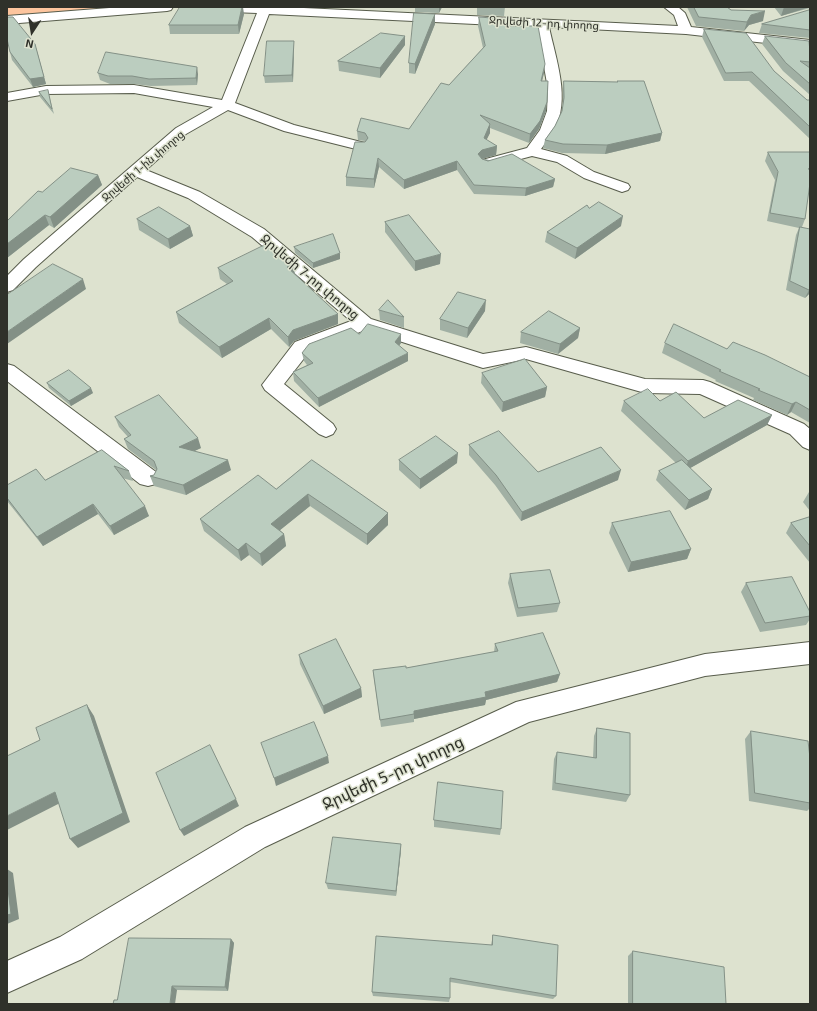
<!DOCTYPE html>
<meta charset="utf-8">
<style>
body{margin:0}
#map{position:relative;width:817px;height:1011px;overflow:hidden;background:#dde2cf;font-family:"Exo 2",sans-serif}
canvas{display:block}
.frame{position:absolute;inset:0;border:8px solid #2f312a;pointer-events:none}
.north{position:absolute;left:12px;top:12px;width:40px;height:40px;-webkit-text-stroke:3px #dde2cf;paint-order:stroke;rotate:192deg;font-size:11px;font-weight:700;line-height:16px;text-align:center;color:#2f312a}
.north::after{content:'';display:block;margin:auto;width:14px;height:18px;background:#2f312a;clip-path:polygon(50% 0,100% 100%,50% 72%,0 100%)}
</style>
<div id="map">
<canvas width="817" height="1011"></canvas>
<div class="frame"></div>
<div class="north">N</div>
</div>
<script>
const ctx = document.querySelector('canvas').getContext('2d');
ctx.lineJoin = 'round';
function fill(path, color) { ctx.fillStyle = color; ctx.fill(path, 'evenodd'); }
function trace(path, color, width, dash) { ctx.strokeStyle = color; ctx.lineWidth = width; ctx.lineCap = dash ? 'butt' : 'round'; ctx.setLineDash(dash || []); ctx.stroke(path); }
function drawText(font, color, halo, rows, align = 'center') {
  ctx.font = font + ' "Exo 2","Noto Sans Armenian",sans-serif'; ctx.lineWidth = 3; ctx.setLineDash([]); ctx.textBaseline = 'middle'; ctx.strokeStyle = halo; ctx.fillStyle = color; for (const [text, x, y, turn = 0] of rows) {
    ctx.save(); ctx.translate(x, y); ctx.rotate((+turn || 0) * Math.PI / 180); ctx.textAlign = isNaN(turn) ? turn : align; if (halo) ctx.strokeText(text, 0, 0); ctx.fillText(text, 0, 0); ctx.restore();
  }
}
const green = new Path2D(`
 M7,7H119L7,18Z`);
const minor = new Path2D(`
 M122,7H173L171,10L167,11L7,24V16Z
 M200,7H283L678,26L674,15L664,7H678L685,13L691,27L810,40V48L686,34L549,27C556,60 571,99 554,131C551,137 545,143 541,149L567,156L594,172L628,184L630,187L628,190L622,192L584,178L557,162L532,156L487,168L482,166L479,163L482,160L527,148L540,130L547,111L548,89L537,27L269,14L235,103L294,125L365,143L367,146L365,149L360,150L284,131L228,110L186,134L146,170L200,192L264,229L371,319L483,354L526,347L645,379L703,380L710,382L804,424L810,429V450L803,447L790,434L700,394L645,393L526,359L483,368L365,330L309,352L284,384L333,424L336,429L333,434L326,437L319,434L265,390L262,385L295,342L351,321L252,237L188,198L137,177L36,267L13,290L7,292V276L24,259L176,128L213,107L134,93L46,94L7,101V93L46,86L134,85L222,100L257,13L206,11L202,10Z
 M7,364L14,366L156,472L159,478L156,484L148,486L140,484L7,381Z
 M810,642V664L705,676L529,722L265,847L82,959L7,993V961L60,937L245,827L516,702L705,654Z`);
const wall = new Path2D(`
 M415,7H442L439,13L415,12Z
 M477,7H505L504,16L477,15Z
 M687,7H727L731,10L763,21L749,25L744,31L696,26Z
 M774,7H810V8L781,16Z
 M810,10V38L759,33L762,24Z
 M244,14L239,34H170L169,25Z
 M435,14V24L415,74L409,73V63Z
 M479,17L505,26L544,73L542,81L546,111L539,129L529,143L490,128V133L486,140L497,146L496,155L482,158L555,179L553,187L525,196L474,194L457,170L404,189L379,167L374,188L346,186V177L365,141L358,140L357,131L409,129L449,85L483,48L478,26Z
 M704,29L774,71L807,100H810V139L749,81H724L702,37Z
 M765,36L810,52V95L783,71L762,44Z
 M35,44L46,84L33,87L12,60L10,52Z
 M405,45L380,78L339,71L338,61Z
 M294,48L293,82L265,83L264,76Z
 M98,73L198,74L197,85L151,86L134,84H110L100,80Z
 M564,81L617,82V81L662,133L660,141L605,154L562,153L543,148L545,140L555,126L562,111L563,104V90Z
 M39,92L49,95L54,114L40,97Z
 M768,152L805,219L802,227L810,293L805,298L786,290L796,235L799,228L767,221L775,180L765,161Z
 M98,175L102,185L54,228L49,225L7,258V221L42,192Z
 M589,208L621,226L575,259L545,242L547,232Z
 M137,219L190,226L193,236L170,249L139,230Z
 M385,222L440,264L415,271L385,232Z
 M294,247L340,259L313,268L295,253Z
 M271,250L293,265L295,274L338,324L294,341L289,347L271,329L222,358L179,323L176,312L227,284L220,279L218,268Z
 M379,310L404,317V328L380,320Z
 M485,311L467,338L440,330V319Z
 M580,328L578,338L558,354L520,343L521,332Z
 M359,334L401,343L399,346L408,361L319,407L294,381L293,372L307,365L304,361L302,353Z
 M665,343L727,349L810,377V423L791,412L787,415L753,400L754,398L715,381L716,380L662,353Z
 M482,373L547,387L545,397L502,412L481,383Z
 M47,383L93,393L71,406L49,388Z
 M624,401H660L704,418L772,415L767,425L690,468L712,489L708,499L685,510L656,480L659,471L676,463L621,411Z
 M115,417L201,448L194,451L231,470L186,495L154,486L150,476L154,475L156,470L128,449L124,439L128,437L119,427Z
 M469,445L538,472L618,480L521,521L495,485L469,455Z
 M102,450L129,471L133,481L122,478L149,516L114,535L98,514L43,546L7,501V485L45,480Z
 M312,460L388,525L367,545L310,506L280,530L284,534L286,546L262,566L249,555L241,561L204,531L200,519L276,489Z
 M399,460L457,463L420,489L399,470Z
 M809,492H810V511L803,502Z
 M810,517V563L786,533L791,523Z
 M612,523L691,549L687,559L628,572L609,533Z
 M510,574L560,603L557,612L517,617L508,583Z
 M746,583L810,612V619L806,625L760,632L741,592Z
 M495,644L560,674L557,682L486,700L485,705L414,719V722L381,727L374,679L373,670L406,668L494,652Z
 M299,655L361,688L362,697L324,714L300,664Z
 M597,728L630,795L626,802L552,790L554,759L557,752L593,758L594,736Z
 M751,731L810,758V808L807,811L749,801L745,739Z
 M434,820L501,829L500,835L434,827Z
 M401,844V850L396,896L328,889L326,883Z
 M493,935L556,996L553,999L450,982V998L449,1002L373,996L372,992L491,945Z
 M231,939L234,943L228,991L177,990L117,1000Z
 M633,951L726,1004H628V956Z`);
const shadedWall = new Path2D(`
 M242,7H243L244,14L239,34L238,25Z
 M439,7H442L439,13Z
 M784,7H810L781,16Z
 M765,11L763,21L749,25L744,31L747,22L751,15Z
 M435,14V24L415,74V64Z
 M405,36V45L380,78V68Z
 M294,41V48L293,82L292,75Z
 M35,44L46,84L33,87L30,79Z
 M545,64L544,73L540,89L541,81Z
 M197,67L198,74L197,85L196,78Z
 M547,102L546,111L539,129L529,143L530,134Z
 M490,124V133L483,147L484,138Z
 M662,133L660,141L605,154L607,145Z
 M497,146L496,155L482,159L478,154L482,150Z
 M378,158L379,167L374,188V179Z
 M457,161V170L404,189V180Z
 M98,175L102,185L54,228L50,217Z
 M555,179L553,187L525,196L526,188Z
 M45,215L49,225L7,258V244Z
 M623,216L621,226L575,259L577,248Z
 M190,226L193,236L170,249L168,239Z
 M340,253V259L313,268V263Z
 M441,254L440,264L415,271V261Z
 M293,265L295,275L287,267Z
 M83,279L86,289L7,344V332Z
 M810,288V293L805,298Z
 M486,300L485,311L467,338L468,328Z
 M338,314V324L294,341L289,347L288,337L293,330Z
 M269,318L271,329L222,358L219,347Z
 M580,328L578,338L558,354L560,344Z
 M401,334V343L395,351V342Z
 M408,353V361L319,407L318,398Z
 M547,387L545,397L502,412L503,402Z
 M91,388L93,393L71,406L69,401Z
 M796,402L791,412L787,415L792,404Z
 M772,415L767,425L685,471L688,461Z
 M198,438L201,448L182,457L179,447Z
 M458,453L457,463L420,489V479Z
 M228,460L231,470L186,495L183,485Z
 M621,470L618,480L521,521L522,512Z
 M712,489L708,499L685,510L689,500Z
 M308,494L310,506L274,535L271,524Z
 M93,504L98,514L43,546L37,537Z
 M145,506L149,516L114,535L110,526Z
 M388,513V525L367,545V534Z
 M284,534L286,546L262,566L260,554Z
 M246,543L249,555L241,561L238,550Z
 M691,549L687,559L628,572L631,562Z
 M560,674L557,682L486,700L485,705L414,719V711L485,692Z
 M361,688L362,697L324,714L323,706Z
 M87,705L94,716L130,822L78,848L70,839Z
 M328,756L329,763L276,786L274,778Z
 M55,792L64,801L7,830V816Z
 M236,799L239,806L184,836L180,830Z
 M401,844V850L396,896V891Z
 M7,869L13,873L19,919L7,924Z
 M231,939L234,943L228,991L225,987Z
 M172,986L177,990L175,1004H170Z`);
const building = new Path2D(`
 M180,7H242L238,25H169Z
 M694,7H727L731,10L765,11L751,15L747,22L699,17Z
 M810,10V30L762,24Z
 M414,13L435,14L415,64L409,63Z
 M7,17H13L35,44L44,77L30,79L10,52L7,39Z
 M479,17L505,19V26H538L545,64L541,81H548L547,102L540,121L530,134L480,115L490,124L484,138L497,146L482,150L478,154L482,159L488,161L512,154L555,179L526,188L474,185L457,161L404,180L378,158L374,179L346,177L355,142H365L368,138L365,133L357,131L361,118L409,129L441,83L449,85L485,46Z
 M704,29L746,33L774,71L807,100H810V127L752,72L726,73Z
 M381,33L405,36L380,68L338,61Z
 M765,36L809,41L810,52V62L800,61L810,68V84L786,63Z
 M267,41H294L292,75L264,76Z
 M106,52L197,67L196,78L149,79L132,76H108L98,73Z
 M564,81L618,82L617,81H644L662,133L607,145L563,144L545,140L555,126L562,111L564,98Z
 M48,90L52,109L39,92Z
 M768,152H810V168L808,169H810V183L805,219L770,213L778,172Z
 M71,168L98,175L50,217L45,215L7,244V221L38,191L42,192Z
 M599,202L623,216L577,248L547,232L587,205L589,208Z
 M159,207L190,226L168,239L137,219Z
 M409,215L441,254L415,261L385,222Z
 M800,227L810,229V288L809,290L790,281Z
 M333,234L340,253L313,263L294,247Z
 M265,245L271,250L274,249L293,265L287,267L338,314L293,330L288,337L269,318L219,347L176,312L233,281L218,268Z
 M53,264L83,279L7,332V295Z
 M458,292L486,300L468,328L440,319Z
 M388,300L404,317L379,310Z
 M549,311L580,328L560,344L521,332Z
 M368,324L401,334L395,342L408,353L318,398L293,372L313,363L302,353L309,344L351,328L359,334Z
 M674,324L727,349L733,342L765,355L810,377V410L796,402L792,404L758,390L760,389L719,371L721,370L665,343Z
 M525,359L547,387L503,402L482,373Z
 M69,370L91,388L69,401L47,383Z
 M648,389L660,401L676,392L704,418L738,400L772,415L688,461L624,401Z
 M159,395L198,438L179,447L228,460L183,485L150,476L154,475L157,469L154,461L124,439L131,435L115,417Z
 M499,431L538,472L601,447L621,470L522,512L496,475L469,445Z
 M436,436L458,453L420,479L399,460Z
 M102,450L129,471L114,466L145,506L110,526L93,504L37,537L7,498V485L36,469L45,480Z
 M312,460L388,513L367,534L308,494L271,524L284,534L260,554L246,543L238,550L200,519L258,475L276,489Z
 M682,460L712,489L689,500L659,471Z
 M670,511L691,549L631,562L612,523Z
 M810,517V546L791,523Z
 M550,570L560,603L518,608L510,574Z
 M792,577L810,612V616L765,623L746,583Z
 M543,633L560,674L485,692L486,697L414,711V714L380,720L373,670L406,666V668L498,651L495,644Z
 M336,639L361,688L323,706L299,655Z
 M87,705L123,813L70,839L55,792L7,816V756L40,740L36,728Z
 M314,722L328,756L274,778L261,743Z
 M597,728L630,733V795L555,783L557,752L596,758Z
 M751,731L808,741L810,758V803L755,793Z
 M210,745L236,799L180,830L156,773Z
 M438,782L503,791L501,829L434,820Z
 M333,837L401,844L396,891L326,883Z
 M7,881L11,914L7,915Z
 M493,935L558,945L556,996L450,978V998L372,992L376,936L492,945Z
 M129,938L231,939L225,987L172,986L170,1004H113L114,1000H117Z
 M633,951L724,967L726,1004H633Z`);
const farStreetnames = [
 ["Ջրվեժի 12-րդ փողոց",544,23,3],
 ["Ջրվեժի 1-ին փողոց",143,166,-40]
];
const streetNames = [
 ["Ջրվեժի 7-րդ փողոց",310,277,40]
];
const nearStreetnames = [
 ["Ջրվեժի 5-րդ փողոց",393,773,-25]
];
fill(green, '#fdc59e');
trace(minor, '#585d4c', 2);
fill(minor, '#fff');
fill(wall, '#a1b0a4');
fill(shadedWall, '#839086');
fill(building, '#bbcdbf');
trace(building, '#839086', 1);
drawText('11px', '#2f312a', '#dde2cf', farStreetnames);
drawText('13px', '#2f312a', '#dde2cf', streetNames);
drawText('16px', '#2f312a', '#dde2cf', nearStreetnames);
</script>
